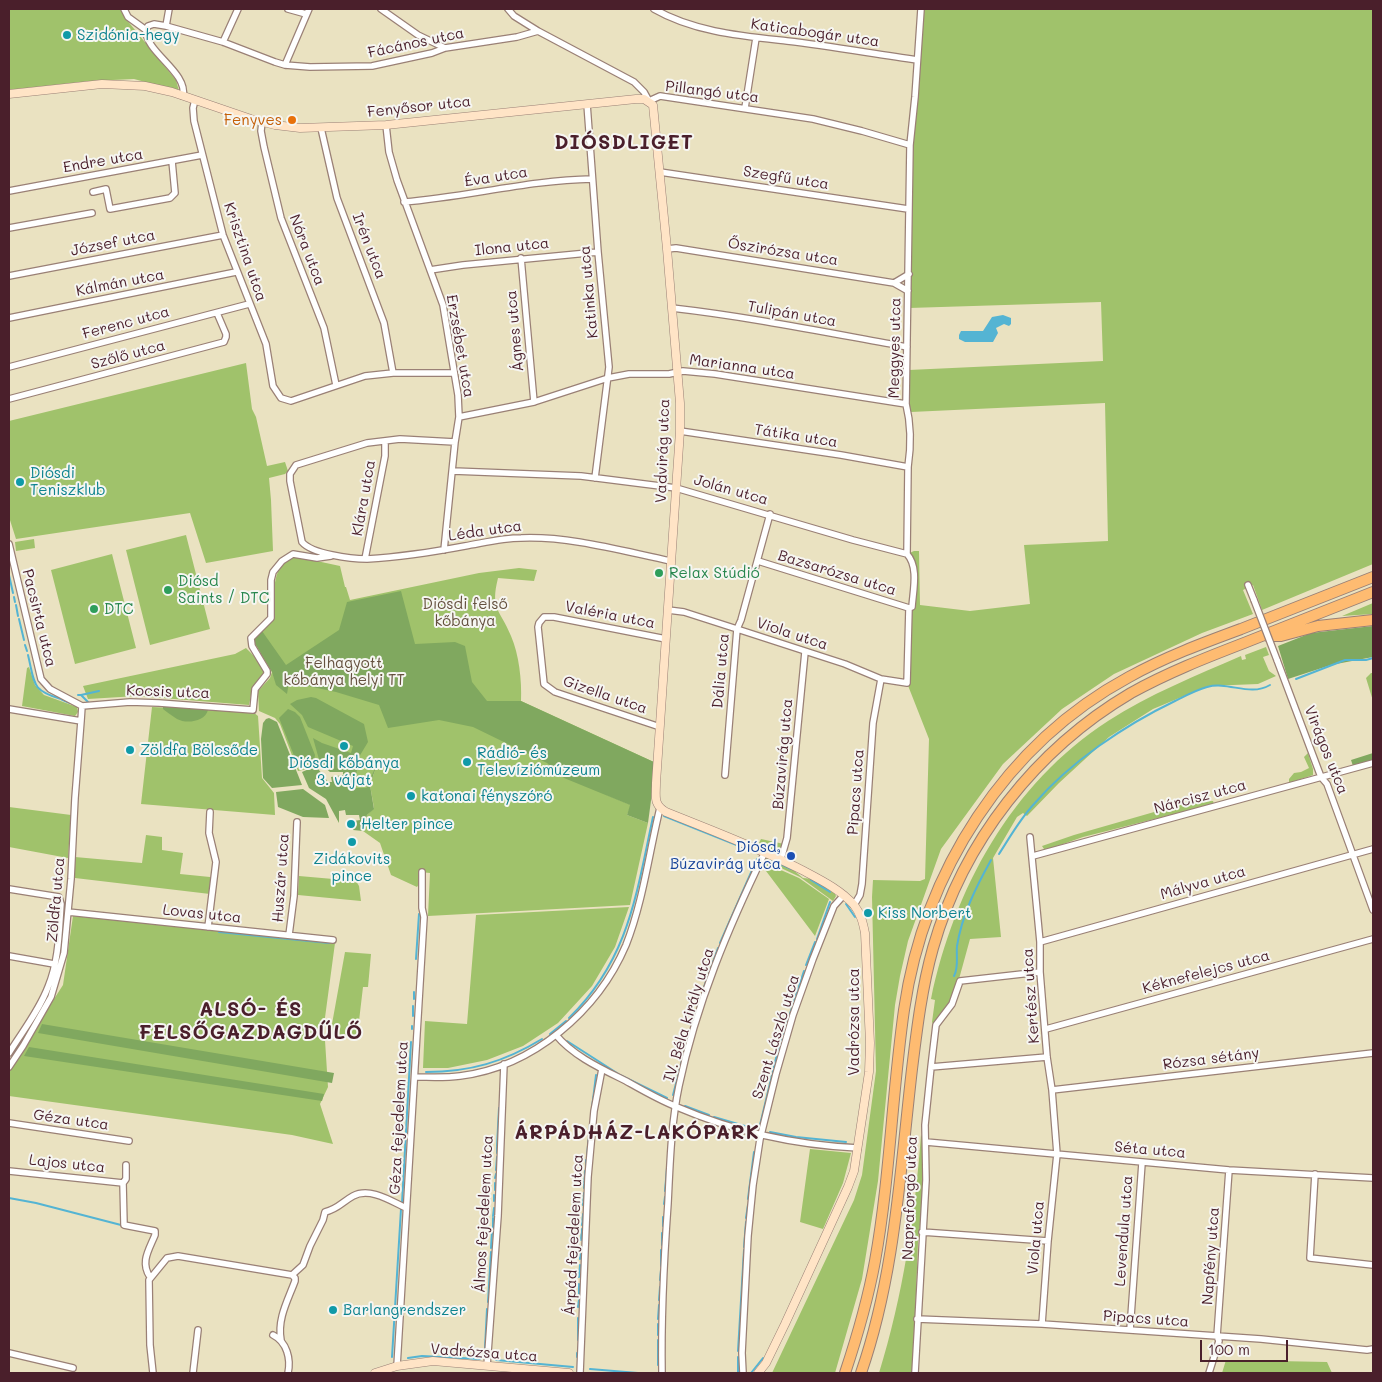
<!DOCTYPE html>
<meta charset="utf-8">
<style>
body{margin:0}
#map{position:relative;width:1382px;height:1382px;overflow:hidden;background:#eae2c1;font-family:Mali,sans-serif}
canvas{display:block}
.frame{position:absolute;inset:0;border:10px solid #4a1f2b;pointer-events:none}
.scale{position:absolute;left:1200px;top:1340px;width:88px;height:22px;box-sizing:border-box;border:2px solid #4a1f2b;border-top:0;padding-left:6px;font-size:15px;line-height:18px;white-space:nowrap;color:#4a1f2b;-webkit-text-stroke:4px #f6f6f2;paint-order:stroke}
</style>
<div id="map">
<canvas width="1382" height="1382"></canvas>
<div class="frame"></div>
<div class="scale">100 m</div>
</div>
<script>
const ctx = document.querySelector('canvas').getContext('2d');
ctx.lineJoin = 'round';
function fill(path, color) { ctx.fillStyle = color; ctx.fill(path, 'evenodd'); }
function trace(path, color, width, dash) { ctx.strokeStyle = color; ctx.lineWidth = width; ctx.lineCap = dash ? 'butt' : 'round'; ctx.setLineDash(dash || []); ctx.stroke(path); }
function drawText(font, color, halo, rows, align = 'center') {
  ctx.font = font + ' Mali,sans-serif'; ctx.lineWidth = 4; ctx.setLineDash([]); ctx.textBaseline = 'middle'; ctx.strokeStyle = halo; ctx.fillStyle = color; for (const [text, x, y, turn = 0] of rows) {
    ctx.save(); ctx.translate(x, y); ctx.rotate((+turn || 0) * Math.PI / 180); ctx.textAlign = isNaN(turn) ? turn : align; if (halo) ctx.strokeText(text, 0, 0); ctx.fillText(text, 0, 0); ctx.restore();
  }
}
const green = new Path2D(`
 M9,9H123L126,19L176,80L179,91L134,79L91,81L9,90Z
 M921,9H1373V564L1262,610L1253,585L1243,590L1253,614L1202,633L1114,674L1062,709L1003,764L941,849L908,941L900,976L895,1005L878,1181L862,1279L835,1373H772L854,1200L862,1175L876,1071L872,897L873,880L920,881L925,879L929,739L907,683L909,608L912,607L914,582L907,554L914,551H919L920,605L970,611L1030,604L1024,545L1108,541L1105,403L911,412L909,404V370L1103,361L1101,302L909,308L908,209Z
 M246,363L252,409L256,417L267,466L285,462L288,471L285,474L269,478L271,500L273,551L206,563L190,513L16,539L9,517V421Z
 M186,535L210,629L150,645L126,550Z
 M34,539L35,548L16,551L15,542Z
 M112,554L136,648L75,664L51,570Z
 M298,557L340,566L345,587H346L350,600L479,573L519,568L537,570L534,581L498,578C490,610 500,609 511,636C519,654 522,681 521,701L656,763L607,795L631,805L627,815L648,823L630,905L428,916L430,873L420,872L419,884L417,887L391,875L380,843L363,831L367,815L374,808L370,785L375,770L366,788H353L358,758L298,771L280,724L275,718L259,711L258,691L270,678L272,672L260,654L262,631L274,618C275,601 270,572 287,560C289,558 295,558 298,557Z
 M1373,603V614L1342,616Z
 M1266,647L1269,655L1263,657L1269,671L1276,676L1258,684L1208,686L1153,709L1109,737L1059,783L1027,816L1023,813L1017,817L993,858L1001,937L970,939L956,990L947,1010L933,1024L932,1022L935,1000L931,999C954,889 1011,784 1108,721C1150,694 1195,676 1241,656L1242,660L1246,659L1245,655Z
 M246,648L258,660L264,672L252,690L249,705L137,696L88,699L83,686L235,654Z
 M29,667L35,685L44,695L77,707L78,712L75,716L22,706L27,668Z
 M1371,673H1373V701L1366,678Z
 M152,707L253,712L258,716L262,778L274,793L275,815L141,804Z
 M1308,753L1313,769V775L1289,783V779L1294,773L1301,772L1309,768L1304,757Z
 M1213,801L1214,804L1083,837L1049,849H1044L1042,846L1074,835L1189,802Z
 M9,807L71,815L68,858L9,847Z
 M146,835L162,837V850L183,853L180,874L210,877V894L75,878V857L142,863Z
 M761,839L784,844L780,851L773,852L759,843Z
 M768,857L787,865L803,878L813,879L834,892L836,896L833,901L800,877L764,860Z
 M765,863L799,878L829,899L815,936L763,867Z
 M299,876L356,881L359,886L361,901L298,895Z
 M629,907L615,947L592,986L558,1023L523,1046L487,1060L448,1068H423L425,1021L467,1024L476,915Z
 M73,916L335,943L324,1025L328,1087L320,1104L333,1144L292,1135L9,1096V1069L63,985Z
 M345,952L371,954L368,987H363L357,1038L330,1035Z
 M921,1135L924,1141L922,1183L923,1199L918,1242L913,1373H879C903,1296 915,1215 921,1135Z
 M810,1149L851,1153L843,1183L823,1229L800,1222Z
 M1226,1360L1327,1362L1332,1373H1222Z`);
const forest = new Path2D(`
 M401,591L415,644L455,642L465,646L472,682L487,701H521L656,763L648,823L627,815L630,805L564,778L547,763L473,727L439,720L388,728L379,705L336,692L289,682L287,694L276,685L272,672L254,642L255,636L262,631L286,665L339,630L347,602Z
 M1373,626V657L1331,665L1288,679L1278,646L1311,633Z
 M311,697L316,698L364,724L368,742L359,757L354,788H366L377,764L370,785L374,809L367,815L363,831L353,830L354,821L360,820L359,815H346L345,810L339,811V823L326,799L309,788L302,772L316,766L328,782H332L331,777L343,775V772H330L320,763L313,738L322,743L351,753L353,746L308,727L302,715L290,704L297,700Z
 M163,706L208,710C205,722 186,724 177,719C172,716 167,712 163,709Z
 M288,709L295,712L300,717L315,755L314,761L299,768L279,718Z
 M269,718L277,722L302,785L272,788L263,778L261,739L263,723L266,719Z
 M1373,753V761L1353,766L1351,760Z
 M303,789L325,805L329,818L303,817L278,807L276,792Z
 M42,1024L334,1073L332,1083L38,1033Z
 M29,1047L324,1094L322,1101L24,1056Z`);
const water = new Path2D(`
 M1003,315L1011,318V324L1009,326L1004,324L996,328L998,333L993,342H965L959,339V335L961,331H983L992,317Z`);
const stream = new Path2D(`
 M9,575L13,593
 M14,597L15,602
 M16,605L18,616
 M19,619L24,640
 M25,645L27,651
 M28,655C35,684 31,690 61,699C65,701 68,703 72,703
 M1296,679L1345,660H1366L1373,658
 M78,695H81L88,702
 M81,695L99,691
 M664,816L754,852
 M999,854C1010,837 1020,819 1034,804C1070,762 1125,725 1175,701C1185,696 1196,690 1207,687C1229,681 1249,697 1270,685
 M770,859L791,869
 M811,880L830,892
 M846,904L855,917
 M219,932L329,943
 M817,939L830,902
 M720,943L757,859
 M416,959L419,914
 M806,965L815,942
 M954,976C959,967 956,956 957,946C962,915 976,887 991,860
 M704,987L718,948
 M414,999V992
 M696,1013L701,996
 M413,1016V1006
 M569,1018C629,959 636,895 653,817
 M412,1029V1026
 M550,1034L566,1021
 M567,1041L620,1075L667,1098
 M426,1072C470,1072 504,1062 542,1039
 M673,1095L687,1041
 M685,1106L709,1115
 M592,1108L596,1075
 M714,1117L755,1129
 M760,1125L778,1050L804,971
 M589,1130L590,1125
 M770,1132L796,1137L846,1142
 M497,1146L499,1108
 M497,1153V1147
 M587,1156L589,1135
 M586,1166V1160
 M496,1170L497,1157
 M495,1178L496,1174
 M584,1188L585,1171
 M495,1190V1183
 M665,1191L667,1168
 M9,1198L36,1203L121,1225
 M748,1199L754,1152
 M494,1201V1195
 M402,1203L411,1042
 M664,1204L665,1197
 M583,1205L584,1193
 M493,1216L494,1208
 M746,1218L748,1205
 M582,1225L583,1214
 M663,1226V1217
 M493,1228V1218
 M581,1240L582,1229
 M662,1245V1233
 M744,1247L746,1222
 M491,1248L492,1232
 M580,1259L581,1247
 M661,1266V1250
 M579,1277L580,1265
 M660,1280L661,1270
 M579,1294V1284
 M659,1300L660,1287
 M488,1302L491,1252
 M578,1307L579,1300
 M658,1319L659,1305
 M658,1324V1335
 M578,1340V1318
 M485,1348L487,1309
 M738,1351L744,1250
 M392,1357L401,1209
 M577,1357V1353
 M408,1358L422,1356L480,1359
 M496,1360L573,1367
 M658,1365V1340
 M590,1369L638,1373
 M738,1372V1357
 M751,1373L763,1358`);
const street = new Path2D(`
 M124,9L128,17L146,30
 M288,9L306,14
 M381,9L418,35L445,48
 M508,9L514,16L538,31L634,82L644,92L649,101L660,96L813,119L862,131L910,145
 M654,9C694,32 742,36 787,41C830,46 874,54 917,60
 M166,26L169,9
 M223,42L238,9
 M285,65L309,9
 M183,96C188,72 145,52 146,30L148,26L154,24L166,26L223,42L275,62L285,65L310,67L372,66L432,53L445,48L517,37L538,31
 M195,100L193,108L194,121L223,235L266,344L273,386L281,398L291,401L365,376L393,373H454
 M587,104L598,252L609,367L595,478
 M745,108L756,38
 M262,122L261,131L264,147L281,218L324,328L336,385
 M386,125L389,152L397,180L443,305L458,395L459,417L455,442L444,550
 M321,128L337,198L384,323L393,373
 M660,172L908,209
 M9,191L202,155
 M93,192L106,189L110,209L170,198L175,193L172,161
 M404,202C467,197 529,180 592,179
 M9,228L92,213
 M667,249L676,248L894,283L908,291
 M521,258L534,402
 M430,270L463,265L598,252
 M9,276L223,235
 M894,283L909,274
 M672,308C751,317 829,333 907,347
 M9,318L236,272
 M9,367L249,304
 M9,399L224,342L226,337V334L217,313
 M459,417L534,402L608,378L629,374H669L683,371L715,374L906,404
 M680,431L841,455L908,467
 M455,442L400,439L367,443L296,465L290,474V481L302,542C312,554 351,559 367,559C399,557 433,552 465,546C483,543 502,538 521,538C571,536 622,551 671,561
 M453,471L581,476L676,488L853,540L907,554
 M9,544L41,679L50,689L82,706
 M365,559L385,456V441
 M758,561L909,608
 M1248,585L1254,600
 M668,610L684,612L737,629L845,664L881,679L907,683L909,608L912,607C913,591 919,567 907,554L908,467C911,447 911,424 906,404L910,145L915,97L921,9
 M1277,660L1321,777L1327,784L1373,910
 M82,706L130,702L159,703L253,710L255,689L267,674V671L252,646L251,638L271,618V580L273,572L282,561L293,554L317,558L331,556
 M9,709L81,721L82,706
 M660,727L555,692L544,684L538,627L539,623L544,617H554L666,639
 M725,775L737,629L741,620L770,514
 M1030,837L1040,942V972L1047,1057L1052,1090L1057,1154L1048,1241L1042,1324
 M1033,856L1373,763
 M781,859L787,838L805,652
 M9,889L59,897L61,904C59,931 59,961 48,987C39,1011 22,1032 9,1053
 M854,905L860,895L862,884L873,723L881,679
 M68,912L333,940
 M208,927L216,862L209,833L210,812
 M289,935L294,896L297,822
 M1040,942L1373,849
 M9,956L54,964
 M1046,1029L1373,939
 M556,1035C573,1056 602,1069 626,1081C642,1090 659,1100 677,1107C735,1132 795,1145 858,1148
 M9,1067L23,1046L51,997L64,953L71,879L75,798L81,721
 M931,1067L1047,1057
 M415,1077C430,1077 445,1078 460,1076C533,1067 598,1011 626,945C643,902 649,853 660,808
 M1052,1090L1373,1053
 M9,1123L129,1141
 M926,1142L1229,1170L1373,1178
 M126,1165V1179L123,1183L124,1225L155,1231V1235C149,1250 140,1262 150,1277
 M9,1171L123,1183
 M1315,1174L1310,1258L1373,1265
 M922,1232L1048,1241
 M292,1275L303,1265L310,1246L323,1220L325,1212C338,1209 342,1202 353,1196C370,1187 391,1201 406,1208
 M917,1319L1042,1324L1261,1339L1367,1350L1373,1349
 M1130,1330L1142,1163
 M273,1335C287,1342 291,1359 288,1373
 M281,1340C277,1319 288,1300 295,1281V1278L292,1275
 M9,1353L73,1368
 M397,1366L424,917L422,908V872
 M487,1366L498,1216L504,1064
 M153,1373L150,1345L149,1280L167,1258L178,1256L292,1275
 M193,1373L198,1330
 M580,1373L588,1177L594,1111L602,1069
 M662,1373C661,1316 664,1259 668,1203C670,1164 671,1124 679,1086C696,1004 729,926 765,852
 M743,1373L742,1353L748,1236L753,1185L760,1139L776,1074L793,1015L813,959L834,906L844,895
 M915,1373L926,1180L925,1125L931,1067L936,1025L952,1004L960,981L1040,972
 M1209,1373L1219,1341L1217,1336L1229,1170`);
const secondary = new Path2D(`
 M9,94L102,84L145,86L172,92L251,119L275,125L300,128L386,125L636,99H644L653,105L667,249L680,403V431L656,783C656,797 653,804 666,812C713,831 759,848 804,871C821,880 841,890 854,905C861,914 863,923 865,933L870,1043L869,1072L854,1171L848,1187L785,1324L766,1363L758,1373
 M375,1373L397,1366L433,1361L569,1373`);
const highway = new Path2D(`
 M1268,636H1281L1318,626L1373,620
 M845,1373C857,1337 868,1299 875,1261C890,1178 892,1093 904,1010C924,872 1005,744 1129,677C1165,657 1203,643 1241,629C1285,612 1329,594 1373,577
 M861,1373C895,1275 900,1172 912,1069C917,1028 922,987 933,948C963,842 1036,749 1131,693C1167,673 1205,658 1244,643C1287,626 1330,609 1373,592`);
const streetBridge = new Path2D(`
 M1254,600L1277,660`);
const markers = [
 [67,35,5,"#0f9aa8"],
 [292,120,5,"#e8710a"],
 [20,482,5,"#0f9aa8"],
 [659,573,5,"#2e9e5b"],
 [168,590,5,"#2e9e5b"],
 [94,609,5,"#2e9e5b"],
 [344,746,5,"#0f9aa8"],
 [130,750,5,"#0f9aa8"],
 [467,762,5,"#0f9aa8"],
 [411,796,5,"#0f9aa8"],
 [351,824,5,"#0f9aa8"],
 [352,842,5,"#0f9aa8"],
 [791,856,5,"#1a4fb4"],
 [868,913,5,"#0f9aa8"],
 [333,1310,5,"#0f9aa8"]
];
const streetNames = [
 ["Katicabogár utca",815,33,8],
 ["Fácános utca",416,43,-12],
 ["Pillangó utca",712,92,7],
 ["Fenyősor utca",419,107,-6],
 ["Endre utca",103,161,-10],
 ["Éva utca",496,177,-9],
 ["Szegfű utca",786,178,9],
 ["József utca",113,243,-11],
 ["Irén utca",369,246,69],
 ["Ilona utca",512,247,-6],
 ["Nóra utca",307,250,69],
 ["Krisztina utca",245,252,71],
 ["Őszirózsa utca",783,252,9],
 ["Kálmán utca",120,283,-11],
 ["Katinka utca",589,292,-95],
 ["Tulipán utca",792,314,10],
 ["Ferenc utca",126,323,-15],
 ["Ágnes utca",515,331,-95],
 ["Erzsébet utca",460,346,80],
 ["Meggyes utca",895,348,-89],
 ["Szőlő utca",128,355,-15],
 ["Marianna utca",742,367,8],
 ["Tátika utca",796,436,9],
 ["Vadvirág utca",663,451,-88],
 ["Jolán utca",731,490,16],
 ["Klára utca",364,498,-80],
 ["Léda utca",485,531,-8],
 ["Bazsarózsa utca",837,573,17],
 ["Valéria utca",610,615,11],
 ["Pacsirta utca",39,618,76],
 ["Viola utca",792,634,18],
 ["Dália utca",721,671,-85],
 ["Kocsis utca",168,692,2],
 ["Gizella utca",605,695,19],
 ["Virágos utca",1326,750,68],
 ["Búzavirág utca",783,754,-85],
 ["Pipacs utca",856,792,-86],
 ["Nárcisz utca",1200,797,-15],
 ["Huszár utca",281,878,-86],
 ["Mályva utca",1203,883,-16],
 ["Zöldfa utca",56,900,-85],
 ["Lovas utca",202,914,6],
 ["Kéknefelejcs utca",1206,972,-15],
 ["Kertész utca",1031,996,-94],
 ["IV. Béla király utca",689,1015,-73],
 ["Vadrózsa utca",854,1022,-90],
 ["Szent László utca",776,1037,-73],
 ["Rózsa sétány",1211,1059,-7],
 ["Géza fejedelem utca",399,1118,-87],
 ["Géza utca",71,1120,8],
 ["Séta utca",1150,1150,5],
 ["Lajos utca",67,1164,6],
 ["Napraforgó utca",910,1198,-88],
 ["Álmos fejedelem utca",484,1214,-87],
 ["Levendula utca",1124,1231,-86],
 ["Árpád fejedelem utca",574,1235,-87],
 ["Viola utca",1036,1238,-85],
 ["Napfény utca",1211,1256,-86],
 ["Pipacs utca",1146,1319,4],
 ["Vadrózsa utca",484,1353,4]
];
const cultureNames = [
 ["Szidónia-hegy",77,35],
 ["Diósdi",30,473],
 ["Teniszklub",30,490],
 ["Zöldfa Bölcsőde",140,750],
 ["Rádió- és",477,753],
 ["Televíziómúzeum",477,770],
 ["Diósdi kőbánya",344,763,"center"],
 ["3. vájat",344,780,"center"],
 ["katonai fényszóró",421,796],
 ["Helter pince",361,824],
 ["Zidákovits",352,859,"center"],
 ["pince",352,876,"center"],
 ["Kiss Norbert",878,913],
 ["Barlangrendszer",343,1310]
];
const foodNames = [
 ["Fenyves",282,120]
];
const leisureNames = [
 ["Relax Stúdió",669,573],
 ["Diósd",178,581],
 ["Saints / DTC",178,598],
 ["DTC",104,609]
];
const parkNames = [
 ["Diósdi felső",465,604],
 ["kőbánya",465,621],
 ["Felhagyott",344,663],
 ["kőbánya helyi TT",344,680]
];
const transitNames = [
 ["Diósd,",781,847],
 ["Búzavirág utca",781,864]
];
const districtNames = [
 ["DIÓSDLIGET",624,143],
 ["ALSÓ- ÉS",251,1010],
 ["FELSŐGAZDAGDŰLŐ",251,1033],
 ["ÁRPÁDHÁZ-LAKÓPARK",637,1133]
];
fill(green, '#a0c26b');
fill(forest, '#80a85f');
fill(water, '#54b4d3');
trace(stream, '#54b4d3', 2);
trace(street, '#9a8076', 8);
trace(secondary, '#9a8076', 9);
trace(highway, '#9a8076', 12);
trace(street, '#fff', 5.5);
trace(secondary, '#ffe4c6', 8);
trace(highway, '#febb71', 10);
trace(streetBridge, '#9a8076', 8, []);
trace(streetBridge, '#fff', 5.5);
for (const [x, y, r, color] of markers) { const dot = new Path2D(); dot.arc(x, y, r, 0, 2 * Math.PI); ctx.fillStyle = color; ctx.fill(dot); trace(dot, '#f6f6f2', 2); }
drawText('15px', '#4a1f2b', '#f6f6f2', streetNames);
drawText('15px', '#0d838f', '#f6f6f2', cultureNames, 'left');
drawText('15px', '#c56008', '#f6f6f2', foodNames, 'right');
drawText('15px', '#27864d', '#f6f6f2', leisureNames, 'left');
drawText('15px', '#64503e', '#f6f6f2', parkNames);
drawText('15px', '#164399', '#f6f6f2', transitNames, 'right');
ctx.letterSpacing = '1px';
drawText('bold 20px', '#4a1f2b', '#f6f6f2', districtNames);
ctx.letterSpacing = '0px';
</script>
